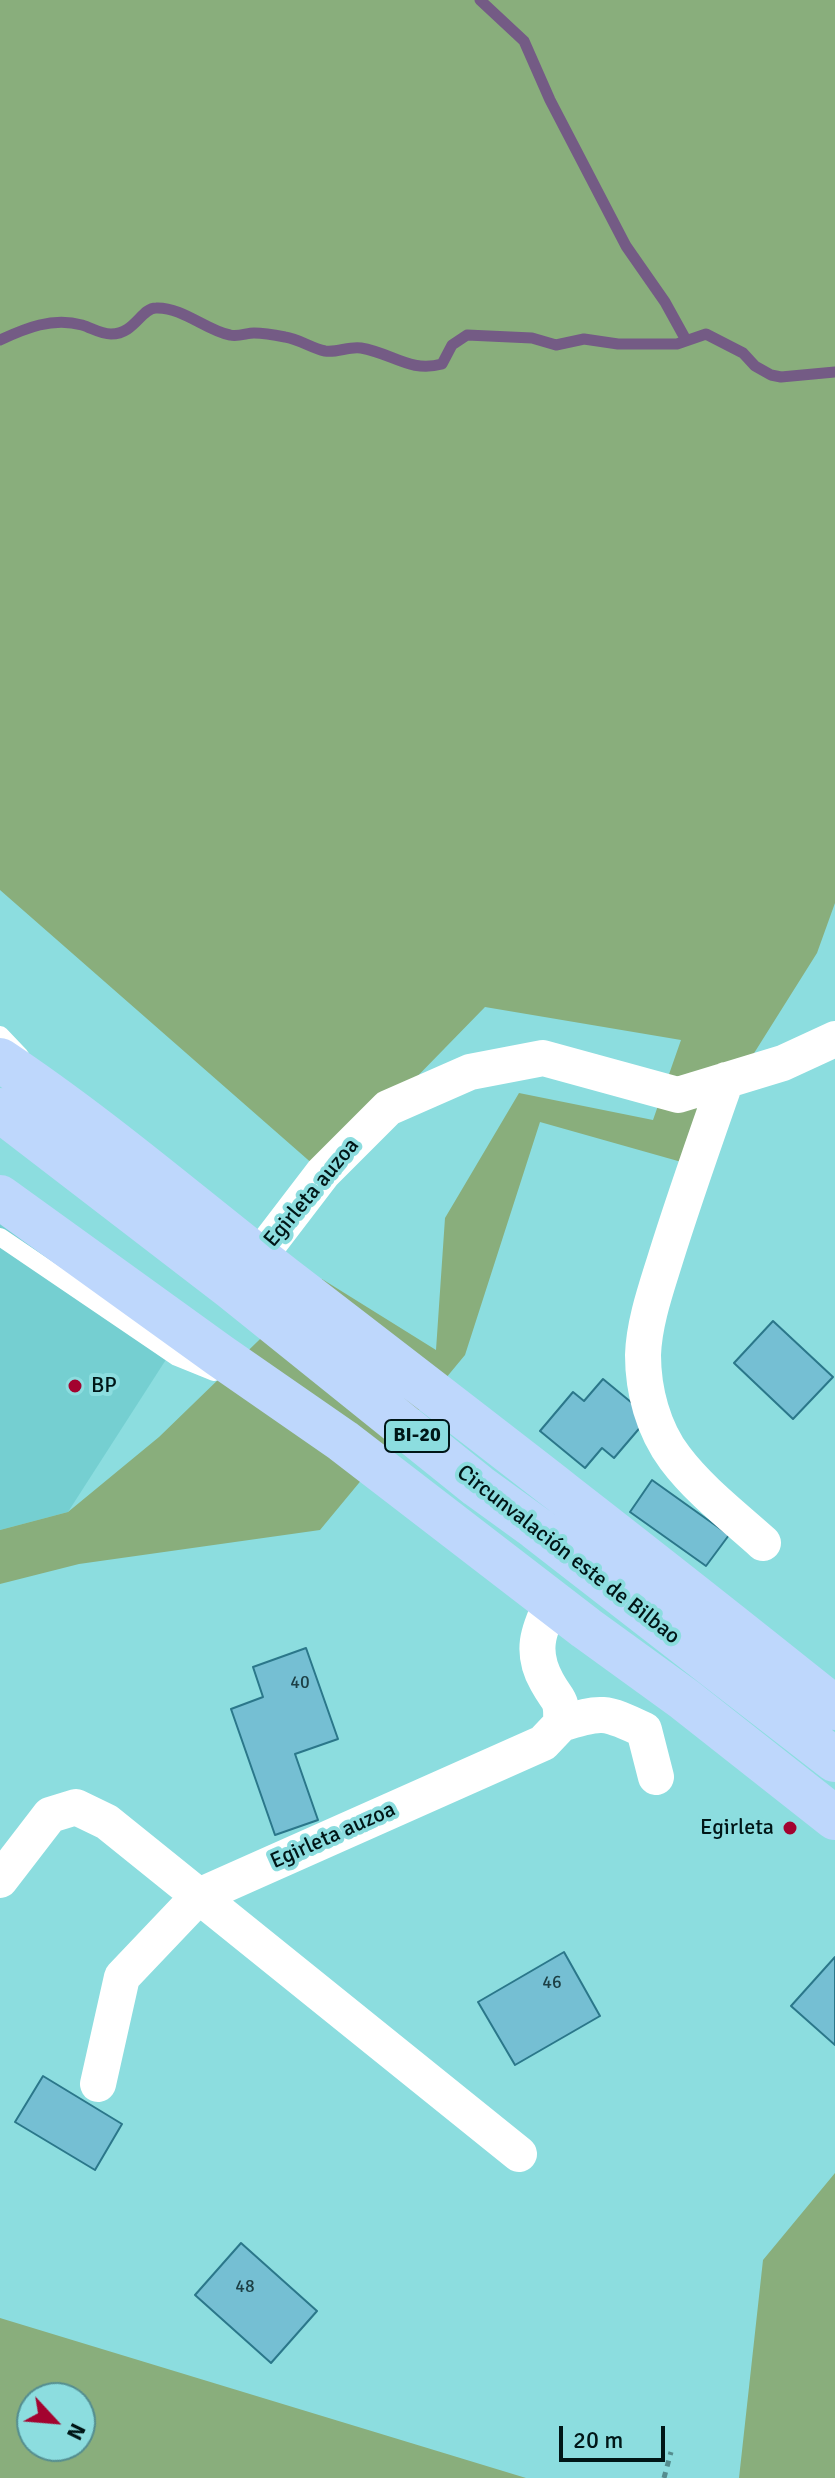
<!DOCTYPE html>
<meta charset="utf-8">
<style>
body{margin:0}
#map{position:relative;width:835px;height:2478px;overflow:hidden;background:#8cdddf;font-family:Signika,sans-serif}
canvas{display:block}
.north{position:absolute;left:16px;top:2382px;width:80px;height:80px;box-sizing:border-box;background:#8cdddf;border:2px solid #548d8f;border-radius:50%;rotate:116deg;font-size:22px;font-weight:700;line-height:32px;text-align:center;color:#001617}
.north::after{content:'';display:block;margin:auto;width:28px;height:36px;background:#a3032f;clip-path:polygon(50% 0,100% 100%,50% 72%,0 100%)}
.scale{position:absolute;left:559px;top:2426px;width:106px;height:36px;box-sizing:border-box;border:4px solid #001617;border-top:0;padding-left:10px;font-size:24px;line-height:28px;white-space:nowrap;color:#001617;-webkit-text-stroke:6px #8cdddf;paint-order:stroke}
</style>
<div id="map">
<canvas width="835" height="2478"></canvas>
<div class="north">N</div>
<div class="scale">20 m</div>
</div>
<script>
const ctx = document.querySelector('canvas').getContext('2d');
ctx.lineJoin = 'round';
function fill(path, color) { ctx.fillStyle = color; ctx.fill(path, 'evenodd'); }
function trace(path, color, width, dash) { ctx.strokeStyle = color; ctx.lineWidth = width; ctx.lineCap = dash ? 'butt' : 'round'; ctx.setLineDash(dash || []); ctx.stroke(path); }
function drawText(font, color, halo, rows, align = 'center') {
  ctx.font = font + ' Signika,sans-serif'; ctx.lineWidth = 8; ctx.setLineDash([]); ctx.textBaseline = 'middle'; ctx.strokeStyle = halo; ctx.fillStyle = color; for (const [text, x, y, turn = 0] of rows) {
    ctx.save(); ctx.translate(x, y); ctx.rotate((+turn || 0) * Math.PI / 180); ctx.textAlign = isNaN(turn) ? turn : align; if (halo) ctx.strokeText(text, 0, 0); ctx.fillText(text, 0, 0); ctx.restore();
  }
}
const built = new Path2D(`
 M0,1223L176,1344L68,1512L0,1530Z`);
const green = new Path2D(`
 M0,0H835V903L817,953L685,1163L540,1122L465,1355L320,1530L79,1564L0,1584V1530L68,1512L159,1437L322,1279L436,1350L445,1218L519,1093L653,1120L681,1040L485,1007L323,1173L0,890Z
 M835,2173V2478H739L763,2260Z
 M0,2318L526,2478H0ZM32,2398H80V2446H32Z`);
const stream = new Path2D(`
 M480,0L524,41L550,100L626,246L665,302L686,340
 M0,340C26,328 52,317 82,325C92,328 100,334 111,334C135,334 141,308 156,308C183,307 207,331 230,335C238,337 247,333 254,333C264,333 275,335 285,337C299,339 311,348 325,351C337,353 349,346 361,348C392,353 410,373 442,364L452,345L467,335L532,338L556,345L584,339L618,344H677L706,334L743,353L755,366L771,375L781,377L835,372`);
const building = new Path2D(`
 M773,1321L833,1377L793,1419L734,1363Z
 M603,1379L649,1417L614,1458L602,1448L585,1468L540,1431L573,1392L584,1401Z
 M652,1480L729,1535L706,1566L630,1512Z
 M306,1648L338,1739L295,1754L318,1820L275,1835L231,1709L263,1697L253,1667Z
 M564,1952L600,2016L515,2065L478,2002Z
 M835,1957V2045L791,2006Z
 M43,2076L122,2124L95,2170L15,2122Z
 M241,2243L317,2311L271,2363L195,2295Z`);
const path = new Path2D(`
 M664,2478L671,2452`);
const service = new Path2D(`
 M0,1035L20,1056
 M0,1237L177,1357L214,1372`);
const minor = new Path2D(`
 M726,1080C705,1140 684,1199 665,1260C656,1289 644,1323 643,1355C643,1390 653,1429 675,1458C699,1490 733,1516 763,1543
 M258,1258L323,1173L388,1108L470,1072L543,1058L678,1095L783,1063L835,1039
 M561,1724C601,1711 605,1711 644,1730L656,1777
 M0,1880L50,1815L76,1807L107,1822L519,2154
 M98,2084L122,1977L199,1896L543,1743L561,1724C562,1696 559,1704 547,1682C530,1652 538,1631 552,1602`);
const primary = new Path2D(`
 M0,1060C102,1128 195,1209 292,1284C474,1424 656,1564 835,1708
 M0,1110L233,1289L478,1486L536,1528L835,1760
 M0,1197L219,1355L343,1441L586,1628L684,1699L835,1818`);
const markers = [
 [75,1386,8,"#a3032f"],
 [790,1828,8,"#a3032f"]
];
const numberNames = [
 ["40",300,1683],
 ["46",552,1983],
 ["48",245,2287]
];
const shields = [
 [417,1436,64]
];
const shieldNames = [
 ["BI-20",417,1436]
];
const streetNames = [
 ["Egirleta auzoa",312,1193,-50],
 ["Circunvalación este de Bilbao",568,1555,38],
 ["Egirleta auzoa",333,1836,-24]
];
const poiNames = [
 ["BP",91,1386],
 ["Egirleta",774,1828,"right"]
];
fill(built, '#75cfd1');
fill(green, '#89ae7c');
trace(stream, '#745b85', 11);
fill(building, '#75bfd3');
trace(building, '#2b778a', 2);
trace(path, '#548d8f', 5, [6, 6]);
trace(service, '#fff', 18);
trace(minor, '#fff', 36);
trace(primary, '#bed7fc', 44);
for (const [x, y, r, color] of markers) { const dot = new Path2D(); dot.arc(x, y, r, 0, 2 * Math.PI); ctx.fillStyle = color; ctx.fill(dot); trace(dot, '#8cdddf', 3); }
drawText('18px', '#1d4046', null, numberNames);
for (const [x, y, w] of shields) { const box = new Path2D(); box.roundRect(x - w / 2, y - 16, w, 32, 6); ctx.fillStyle = '#8cdddf'; ctx.fill(box); trace(box, '#001617', 2); }
drawText('bold 20px', '#001617', null, shieldNames);
drawText('22px', '#001617', '#8cdddf', streetNames);
drawText('22px', '#001617', '#8cdddf', poiNames, 'left');
</script>
